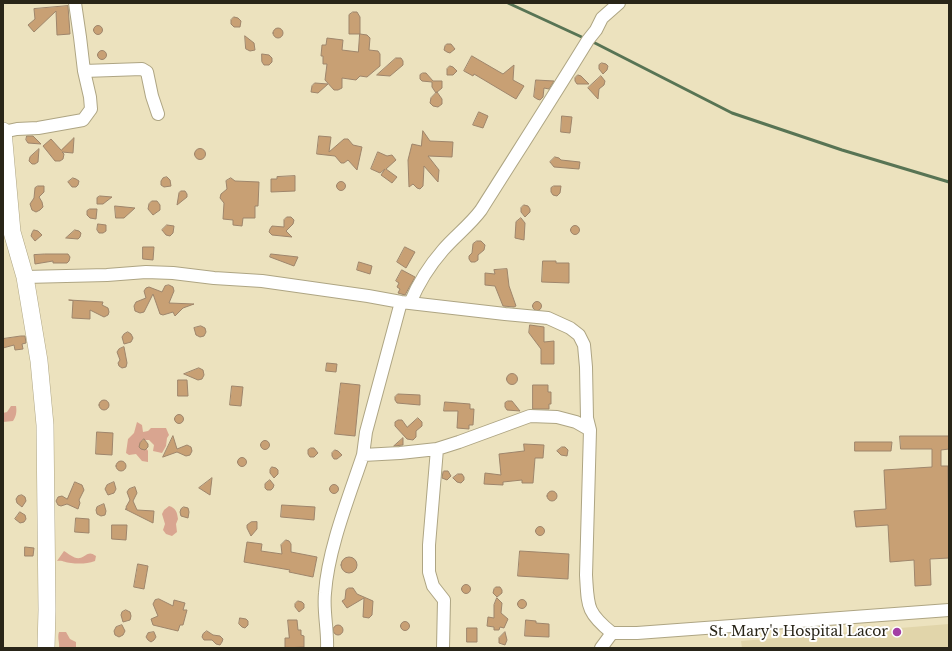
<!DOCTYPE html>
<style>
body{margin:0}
#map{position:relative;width:952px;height:651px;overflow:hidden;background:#ece2be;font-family:"Libre Baskerville",serif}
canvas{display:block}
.frame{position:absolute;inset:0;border:4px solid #292518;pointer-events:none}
</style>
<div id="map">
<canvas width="952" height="651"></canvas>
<div class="frame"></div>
</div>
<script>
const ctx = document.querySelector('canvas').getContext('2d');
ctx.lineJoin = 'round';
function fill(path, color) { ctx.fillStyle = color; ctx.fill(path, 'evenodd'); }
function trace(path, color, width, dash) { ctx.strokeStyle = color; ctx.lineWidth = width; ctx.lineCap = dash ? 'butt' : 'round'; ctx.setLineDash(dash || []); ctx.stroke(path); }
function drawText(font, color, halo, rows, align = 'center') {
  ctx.font = font + ' "Libre Baskerville",serif'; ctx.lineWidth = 4; ctx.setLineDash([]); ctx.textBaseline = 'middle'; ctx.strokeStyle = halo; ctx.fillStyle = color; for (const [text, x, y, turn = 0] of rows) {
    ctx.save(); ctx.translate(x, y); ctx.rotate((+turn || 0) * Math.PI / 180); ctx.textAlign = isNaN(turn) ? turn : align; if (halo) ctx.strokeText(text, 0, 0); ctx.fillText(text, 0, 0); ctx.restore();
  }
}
const built = new Path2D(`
 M949,624V648H742L741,641Z`);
const green = new Path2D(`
 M11,406H16C17,412 16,416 13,421L3,422V413L7,412Z
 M137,422L142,425L143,432L148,431L151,428H166L169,435L167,438L166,446L162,453L153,451L154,445L149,440H142L148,451V462L142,461L136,454L129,455L126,453L128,439L134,433Z
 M169,506C176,508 177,512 178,519L176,524L177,532L172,536L166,534L163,530L165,524L162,514L164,510Z
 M64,551C69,554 74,559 80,558C87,556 88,550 96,556L95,561C87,564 78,564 71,563C65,563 63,560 57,561Z
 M59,632H66L70,639L76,642V648H59C60,643 57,638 59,632Z`);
const stream = new Path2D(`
 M508,3L586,39
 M591,41L732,113L842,150L949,182`);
const building = new Path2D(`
 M68,6L70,34L57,35L56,11L34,32L28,25L35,19L34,9Z
 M353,12H357L360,17V34H349V15Z
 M234,17L238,18L241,21L240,27H234L231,24V20Z
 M93.5 30a4.5 4.5 0 1 1 9 0a4.5 4.5 0 1 1-9 0Z
 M273 33a5 5 0 1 1 10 0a5 5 0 1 1-10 0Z
 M360,34L367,35L370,38L369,50L378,51L380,54V66L367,77L360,76L356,80L342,78V88L338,90H334L325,80L327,64H323V56H321L322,45H326L327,38L343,40L342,50L358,52Z
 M245,36L254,43L255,50L250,51L246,49Z
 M447,44H451L455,49L450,53L447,52L444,50L445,46Z
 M97.5 55a4.5 4.5 0 1 1 9 0a4.5 4.5 0 1 1-9 0Z
 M262,54L269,55L272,58V62L269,65H264L262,62Z
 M472,56L503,74L514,65L513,80L524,86L516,99L474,74L473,76L464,71Z
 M396,58H401L403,61V65L390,76L377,75Z
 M602,63L606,64L608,66L607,70L603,74L599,69V65Z
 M450,66L453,67L457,71L453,75H447V69Z
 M423,73H426L433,81H442V88L436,93L432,87V82L422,81L420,79V75Z
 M578,75L581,76L589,84H577L575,81V78Z
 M601,76L605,81L604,85L599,89L598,99L588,88Z
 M536,80L554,81L549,89L544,88L543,97L540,100L537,99L534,97Z
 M315,83L328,84L318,93L311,92L312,86Z
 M437,92L442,99V104L438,107L433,106L430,103L431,98Z
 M479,112L488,116L483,128L473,125Z
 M562,116L572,117L570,133L561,132Z
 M423,131L430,141L453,142L452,157L428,156L439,170L438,182L424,166L423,186L420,189L417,188L413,184L409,187L408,160L412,144L421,146Z
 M27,136H33L41,144L28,143L26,140Z
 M319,136L331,137L329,152L344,139H348L353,145L362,147L357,170L348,160L344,163H341L335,156L317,154Z
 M74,138L73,153L62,152L64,154L63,159L60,161H55L43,146L51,139L61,150Z
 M194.5 154a5.5 5.5 0 1 1 11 0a5.5 5.5 0 1 1-11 0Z
 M39,149L38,162L35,164H32L29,161L30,157Z
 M378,152L387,156L392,155L396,160L386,169L397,177L392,183L381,175L385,169L380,173L371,169Z
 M555,157L559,158L561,160L580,162L579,169L554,167L550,162Z
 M295,176V191L271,192V179H277V177Z
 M167,177L170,180L171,186L164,187L161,185V181L163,178Z
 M73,178L76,179L79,181L78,185L76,187H72L68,182Z
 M231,178L235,181L259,182L258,206H255V218H243L242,226L233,225V220L223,219L224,203L220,198L221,194L227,189L226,181Z
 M336.5 186a4.5 4.5 0 1 1 9 0a4.5 4.5 0 1 1-9 0Z
 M38,186H44V192L39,197L42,202L43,207L40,210L36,212L32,210L30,204L34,198L35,188Z
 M554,186H561L560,193L557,196L553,195L551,192V188Z
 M181,191H185L187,194V197L177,205L179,193Z
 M100,196L112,197L103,204H97V198Z
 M152,201H157L160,205V210L153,215L148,209L149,204Z
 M524,205L528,206L530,209V212L525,217L521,212V208Z
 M115,206L135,208L124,218H116Z
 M90,209H97L96,219L90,218L87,215V211Z
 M287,217H291L294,220L293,224L286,231L292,237L272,235L269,232L270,229L272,226L284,227V220Z
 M521,218L525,223L524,240L515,238L516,222Z
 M98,224L106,225V231L103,233H99L97,230Z
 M167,225L174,226L173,233L170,236L166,235L162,230Z
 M570.5 230a4.5 4.5 0 1 1 9 0a4.5 4.5 0 1 1-9 0Z
 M34,230L38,231L42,235L35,241L31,236L32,233Z
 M75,230L79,231L81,233L80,237L78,239L66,238Z
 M477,241H481L485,245L484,250L478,255V260L475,262H471L469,259V256L472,253L473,244Z
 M143,247H154L153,260L143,259Z
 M405,247L415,252L406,268L397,262Z
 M45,254H68L70,257L69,261L67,263H53V261L35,264L34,255Z
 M271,254L298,257L294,266L270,257Z
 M543,261H556V263H569V283L542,282Z
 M359,262L372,266L370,274L357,270Z
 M507,269L509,286L516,306L514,307L503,306L495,286L485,285V273L495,274L494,270Z
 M402,270L415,277L405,295L398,293L400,289L397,287L399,283L396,281Z
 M169,285L173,287L174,291L169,303L194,304L183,308L175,316L173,312L163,315L160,314L153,294L144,312L140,313L135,311L134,306L136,302L146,298L144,291L146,288L149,287L162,292L165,286Z
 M69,300L103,302L102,305L108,308L109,312L108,315L104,317L90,310V319L72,318L73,301Z
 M532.5 306a4.5 4.5 0 1 1 9 0a4.5 4.5 0 1 1-9 0Z
 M530,325L544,327V342L554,341V364H541V349L529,333Z
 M201,326L205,328L206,332L204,336L200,337L196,335L194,328Z
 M128,332L131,334L133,338L131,342L124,344L122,337L124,334Z
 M21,336H25L26,343L22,344L23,349L15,350L14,345L3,348V339Z
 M124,347L127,363L126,367L122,368L119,366L118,363L120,360L117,352L119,349Z
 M327,363L337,364L336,372L326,371Z
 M199,368L203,370L204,375L202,379L198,380L184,374Z
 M506.5 379a5.5 5.5 0 1 1 11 0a5.5 5.5 0 1 1-11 0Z
 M178,380H187L188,396H178Z
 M341,383L360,385L355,436L335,434Z
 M533,385H548V392H551V404H549V409H533Z
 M232,386L243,387L241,406L230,405Z
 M398,394L420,395V405L397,403L395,400V397Z
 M99 405a5 5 0 1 1 10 0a5 5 0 1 1-10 0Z
 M508,401H512L520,411L507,410L505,407V403Z
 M445,402L470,404V409H474L473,425H469V429L457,428L458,411H444Z
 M174.5 419a4.5 4.5 0 1 1 9 0a4.5 4.5 0 1 1-9 0Z
 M418,418L422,422V426L416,431V437L413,440L407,439L395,426V422L398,420H402L407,427Z
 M97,432L113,433L112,455L96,454Z
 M173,436L177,449L187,445L191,447L192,451L190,455L186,456L177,452L163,457Z
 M900,436H949V449L941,450V466H948L949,558L930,559L931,585L915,586L914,560L890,562L888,525L856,527L854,511L886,509L884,470L932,467V449H901Z
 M403,438V445L394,446Z
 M144,439L148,444V447L145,450L141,449L139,447L140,443Z
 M260.5 445a4.5 4.5 0 1 1 9 0a4.5 4.5 0 1 1-9 0Z
 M855,442H892L891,451H855Z
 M524,444L544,445L543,458H535L533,483H522V480L503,482V485L484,484L485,473L501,475L499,454L524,451Z
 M562,447H565L568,450L567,456L561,455L557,451Z
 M311,448H314L318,453L314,457H310L308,454V450Z
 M335,450L338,451L342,455L337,459H334L332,456V453Z
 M237.5 462a4.5 4.5 0 1 1 9 0a4.5 4.5 0 1 1-9 0Z
 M116 466a5 5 0 1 1 10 0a5 5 0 1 1-10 0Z
 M272,467L276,468L278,470V474L274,478L270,473V470Z
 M444,471H448L451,476L447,480L442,478L443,472Z
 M458,474H462L464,477V480L461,483L457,482L453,478Z
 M212,478L210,495L199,488Z
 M270,480L274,485L273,488L271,490H267L265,488V484Z
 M75,482L82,485L84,490L79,500L80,503L78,509L67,504L61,506L58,505L56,501L58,497L62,496L67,499Z
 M114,482L116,489L114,493L108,495L105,489L107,485Z
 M329.5 489a4.5 4.5 0 1 1 9 0a4.5 4.5 0 1 1-9 0Z
 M135,487L137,493L133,501L137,510L154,511L153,523L125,509H127L126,507L130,500L127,492L129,489Z
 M547 496a5 5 0 1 1 10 0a5 5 0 1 1-10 0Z
 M22,495L25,497L26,501L22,507L17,503L16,499L18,496Z
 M104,504L106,511L105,515L101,516L97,514L96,510L97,507Z
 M282,505L315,507L314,520L281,517Z
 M184,507L188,508L189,512L188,518L181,516L180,512L181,509Z
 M20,512L25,515L26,519L24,522L20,523L15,519Z
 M76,518L89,519V533L75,532Z
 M257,522V529L251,536L247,528V525L251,522Z
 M112,525H127L126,540L112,539Z
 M535.5 531a4.5 4.5 0 1 1 9 0a4.5 4.5 0 1 1-9 0Z
 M286,540L289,541L291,544V552L317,557L313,577L289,572L290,570L244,562L247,542L262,544L261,551L282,554L281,545Z
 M25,547L34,548L33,556H25Z
 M520,551L569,554L568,579L518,576Z
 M341 565a8 8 0 1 1 16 0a8 8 0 1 1-16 0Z
 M138,564L148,566L144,589L134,587Z
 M461.5 589a4.5 4.5 0 1 1 9 0a4.5 4.5 0 1 1-9 0Z
 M496,587H500L502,590V593L497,597L493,593L494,589Z
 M349,588H353L357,594L373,601L372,615L369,618L363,617L364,598L347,608L342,601L345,599L346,590Z
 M497,598L502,603L501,613L508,619L504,628L500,627L499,630H494V627L487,626L488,617L494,618V605Z
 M159,599L173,606L174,600L185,603L183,610H187L183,625H180L178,631L153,625L151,619L158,616L153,604L155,600Z
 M517.5 604a4.5 4.5 0 1 1 9 0a4.5 4.5 0 1 1-9 0Z
 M298,601L302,602L304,604V608L299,612L295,607V604Z
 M126,610L130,612L131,616L130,620L123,622L121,615L122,612Z
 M240,618L246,619L248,621V625L245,628L242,627L239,624Z
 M288,620H297L298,630H301V635L304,636V647L285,648V638H289Z
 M526,620L536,621V623L549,624V637L525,636Z
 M400.5 626a4.5 4.5 0 1 1 9 0a4.5 4.5 0 1 1-9 0Z
 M122,625L125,631L123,635L119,637L115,635L114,631L116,627Z
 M333 630a5 5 0 1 1 10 0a5 5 0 1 1-10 0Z
 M467,628H477V642H467Z
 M207,631L213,635L220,636L223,639L222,642L220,645L216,644L212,640H204L202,637L203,634Z
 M154,632L156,637L154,640L151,642L148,640L146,637L148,633Z
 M505,632L507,640L505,645L499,643V638Z`);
const street = new Path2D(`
 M84,71L142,69L147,72L152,96L158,114
 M3,132L17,129L38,128L83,120L91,109L90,97L84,71L80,37L75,3
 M25,277L107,275L146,272L173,273L214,278L262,281L368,296L401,302L505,314L548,318L570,328L579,335L584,345L586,367L587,418L590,430L586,575C588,606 586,612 612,633H637L949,610
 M410,303C418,284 429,266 443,250C455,236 470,225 481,210C517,153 553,97 588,40L596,30L602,18L619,3
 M437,449L429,545V572L433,586L444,600L443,648
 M363,455L366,432L401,302
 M327,648C328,630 323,611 325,593C328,549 349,497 363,455L400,453L437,449L459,442L530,416L557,417L576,422L590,430
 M601,648L612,633`);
const secondary = new Path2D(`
 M3,131L12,232L25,277L39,361L45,425L47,610L46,648`);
const markers = [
 [897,632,5,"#a33fa5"]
];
const poiNames = [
 ["St. Mary's Hospital Lacor",888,632]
];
fill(built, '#e1d5aa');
fill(green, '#d9a590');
trace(stream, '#587454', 3);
fill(building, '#c8a074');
trace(building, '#9e856b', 1);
trace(street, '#aea583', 14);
trace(secondary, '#aea583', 18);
trace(street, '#fff', 12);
trace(secondary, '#fff', 17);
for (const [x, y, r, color] of markers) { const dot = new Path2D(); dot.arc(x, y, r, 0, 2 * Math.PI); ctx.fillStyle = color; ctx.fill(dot); trace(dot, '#fff', 1.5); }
drawText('14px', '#292518', '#fff', poiNames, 'right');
</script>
